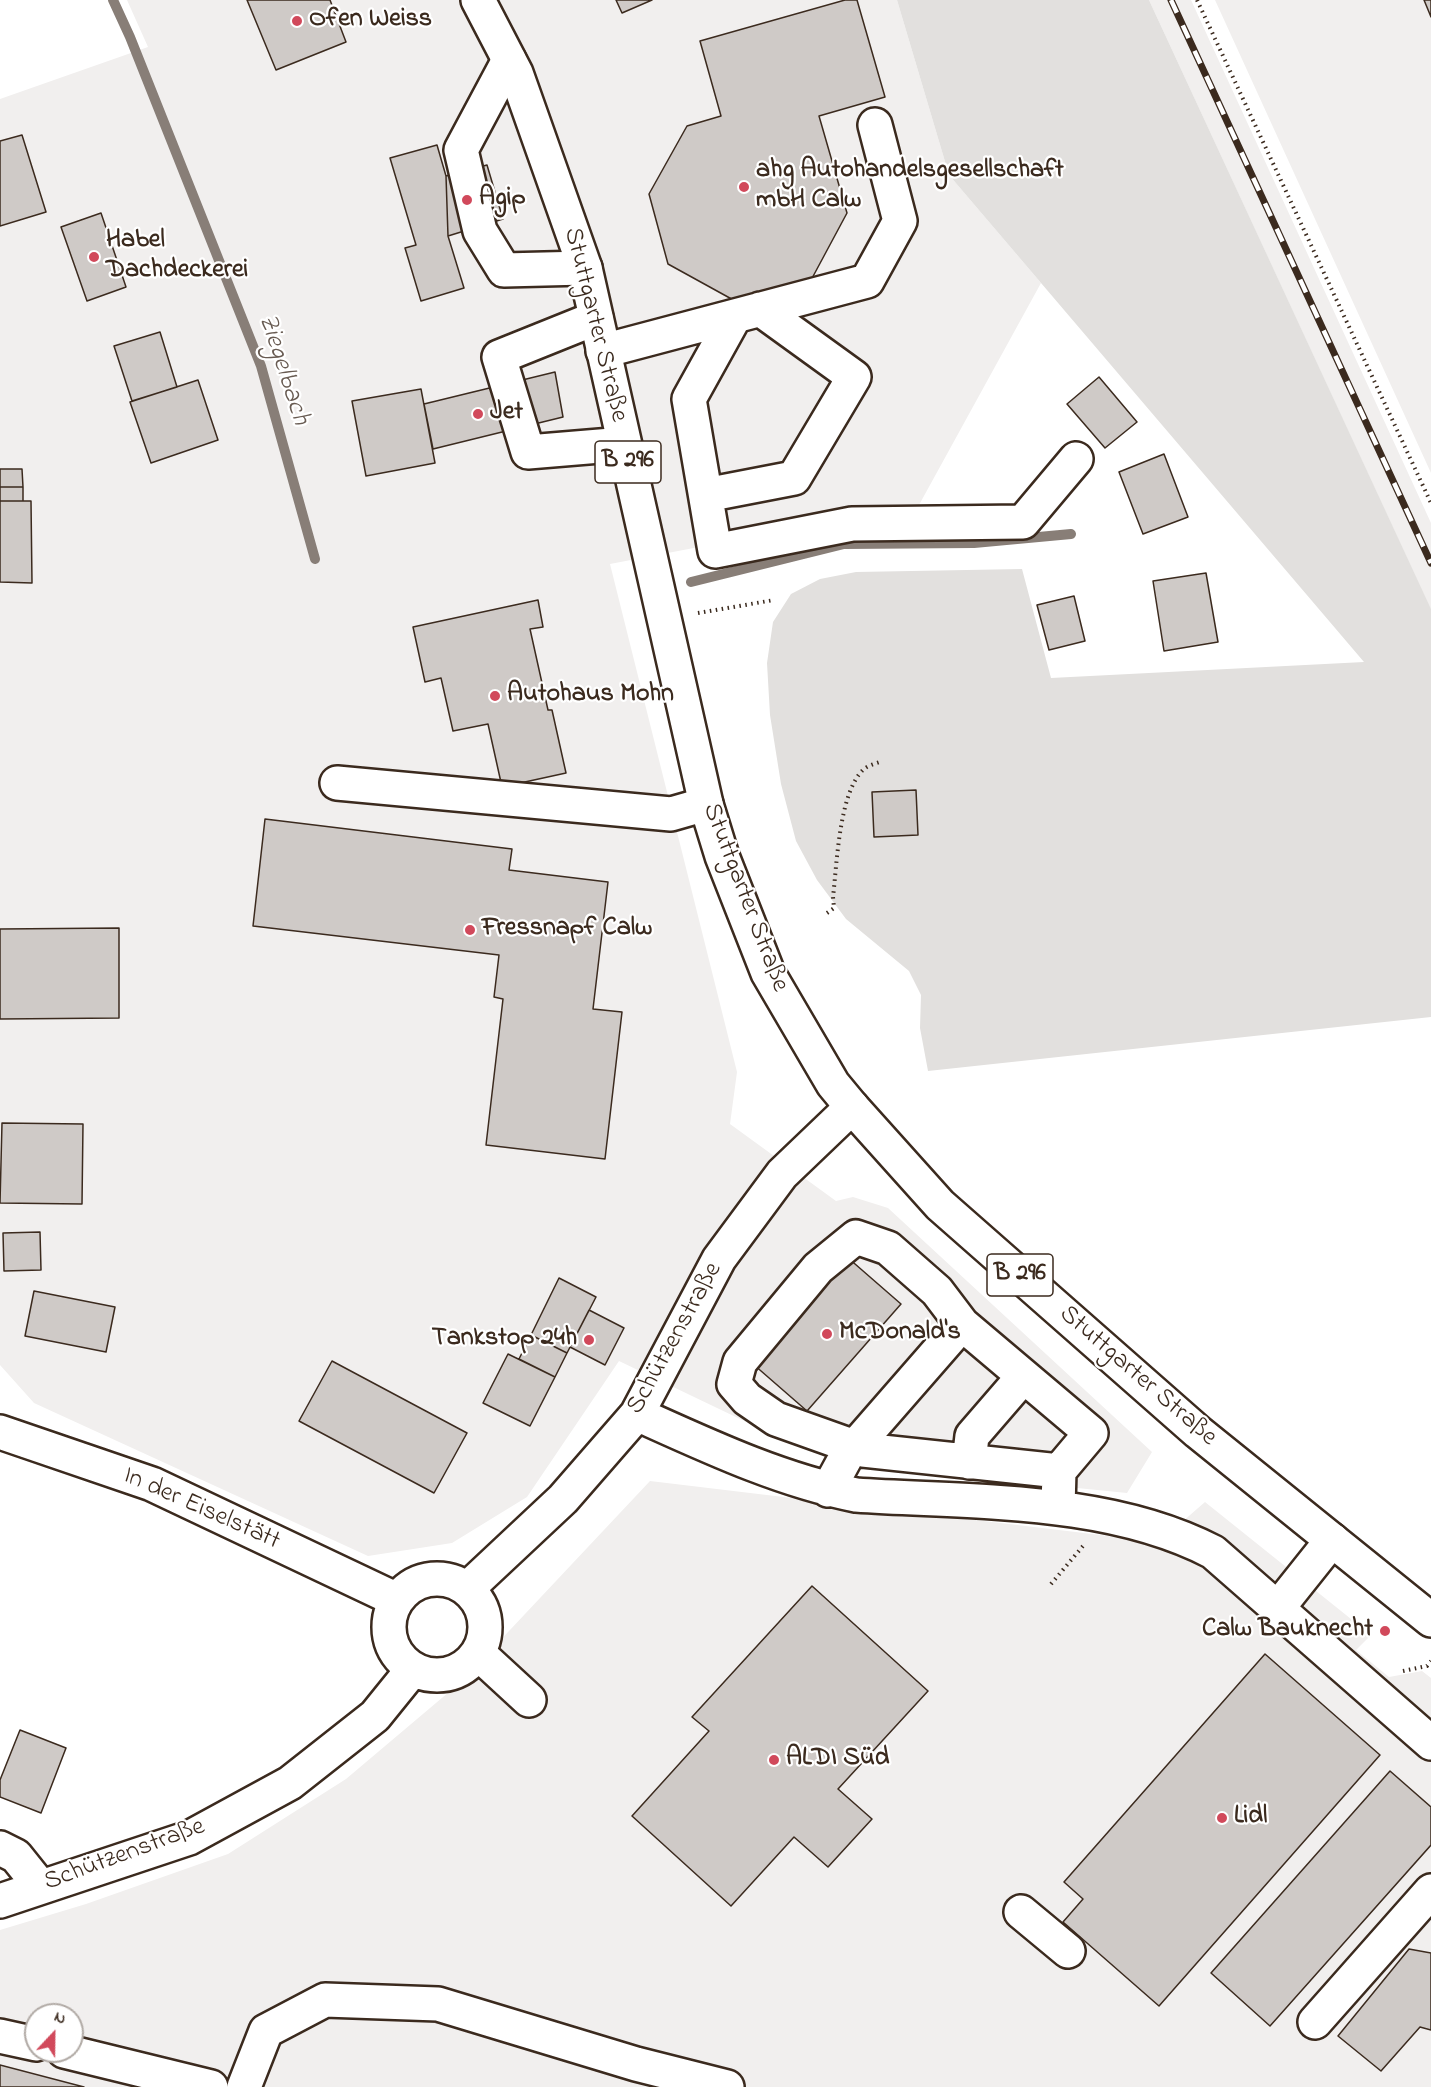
<!DOCTYPE html>
<meta charset="utf-8">
<style>
body{margin:0}
#map{position:relative;width:1431px;height:2087px;overflow:hidden;background:#fff;font-family:"Indie Flower",sans-serif}
canvas{display:block}
.north{position:absolute;left:24px;top:2003px;width:60px;height:60px;box-sizing:border-box;background:#fff;border:2px solid #b1aaa5;border-radius:50%;rotate:22deg;font-size:16px;font-weight:700;line-height:24px;text-align:center;color:#3b2a1e}
.north::after{content:'';display:block;margin:auto;width:21px;height:27px;background:#d1495b;clip-path:polygon(50% 0,100% 100%,50% 72%,0 100%)}
</style>
<div id="map">
<canvas width="1431" height="2087"></canvas>
<div class="north">N</div>
</div>
<script>
const ctx = document.querySelector('canvas').getContext('2d');
ctx.lineJoin = 'round';
function fill(path, color) { ctx.fillStyle = color; ctx.fill(path, 'evenodd'); }
function trace(path, color, width, dash) { ctx.strokeStyle = color; ctx.lineWidth = width; ctx.lineCap = dash ? 'butt' : 'round'; ctx.setLineDash(dash || []); ctx.stroke(path); }
function drawText(font, color, halo, rows, align = 'center') {
  ctx.font = font + ' "Indie Flower",sans-serif'; ctx.lineWidth = 4.5; ctx.setLineDash([]); ctx.textBaseline = 'middle'; ctx.strokeStyle = halo; ctx.fillStyle = color; for (const [text, x, y, turn = 0] of rows) {
    ctx.save(); ctx.translate(x, y); ctx.rotate((+turn || 0) * Math.PI / 180); ctx.textAlign = isNaN(turn) ? turn : align; if (halo) ctx.strokeText(text, 0, 0); ctx.fillText(text, 0, 0); ctx.restore();
  }
}
const built = new Path2D(`
 M127,0H897L949,175L1041,283L919,505L610,564L737,1072L730,1124L836,1201L853,1197L888,1208L1152,1452L1127,1493L848,1465L763,1430L619,1361L527,1497L452,1543L368,1556L34,1403L0,1365V99L148,47Z
 M1149,0H1191L1431,523V610Z
 M1215,0H1431V473Z
 M650,1481L1159,1542L1205,1502L1371,1635L1356,1650L1389,1677L1422,1671L1431,1678V2087H0V1930L86,1904L228,1854L346,1779L462,1681ZM36,2015H72V2051H36Z`);
const green = new Path2D(`
 M897,0H1149L1431,609V1017L928,1071L920,1028L921,995L909,971L846,919L817,880L796,841L781,784L770,715L767,663L773,622L791,594L820,579L856,572L1022,569L1051,678L1364,662L949,175Z`);
const stream = new Path2D(`
 M113,0L130,37L261,366L315,559
 M691,582L844,544L974,543L1071,534`);
const building = new Path2D(`
 M247,0H330L346,42L276,70Z
 M616,0H652L622,13Z
 M845,0H857L885,97L819,116L847,213L810,282L737,302L668,264L649,194L687,126L721,116L700,41Z
 M1424,0H1431V17Z
 M22,135L46,212L0,226V141Z
 M437,145L446,176L448,236L464,288L421,301L405,248L416,245L390,158Z
 M487,165L503,219L448,236L446,176Z
 M101,213L126,287L87,301L61,227Z
 M160,332L177,387L132,401L114,346Z
 M555,372L563,417L433,449L424,404Z
 M1099,377L1137,422L1105,448L1067,404Z
 M198,380L218,440L151,463L130,402Z
 M421,389L435,463L366,476L352,401Z
 M1164,454L1188,517L1143,534L1119,472Z
 M0,469H22L23,487H0Z
 M0,487H23V501H0Z
 M0,501H31L32,583L0,582Z
 M1206,573L1218,642L1164,651L1153,581Z
 M1074,596L1085,641L1049,650L1037,605Z
 M538,600L543,627L530,629L548,710H552L566,773L502,787L488,724L453,731L441,678L425,682L413,627Z
 M916,790L918,835L874,837L872,792Z
 M265,819L512,849L509,870L608,882L593,1009L622,1012L605,1159L486,1145L503,999L494,997L499,955L253,926Z
 M119,928V1018L0,1019V929Z
 M2,1123L83,1124L82,1204L0,1203Z
 M40,1232L41,1270L4,1271L3,1233Z
 M847,1257L901,1304L807,1411L753,1364Z
 M559,1278L596,1297L567,1353L531,1335Z
 M34,1291L115,1307L106,1352L25,1336Z
 M589,1310L624,1328L605,1365L570,1347Z
 M531,1335L567,1353L555,1377L519,1359Z
 M508,1354L555,1377L530,1426L483,1403Z
 M332,1361L467,1433L434,1493L299,1421Z
 M812,1586L928,1691L838,1789L872,1819L828,1867L794,1837L731,1906L632,1816L709,1731L692,1717Z
 M1265,1654L1380,1755L1159,2006L1063,1922L1083,1899L1064,1882Z
 M20,1730L66,1748L41,1813L0,1797V1780Z
 M1390,1771L1431,1807V1845L1270,2026L1211,1973Z
 M1409,1949L1431,1953V2030L1420,2027L1381,2071L1338,2036Z
 M0,2065L84,2087H0Z`);
const path = new Path2D(`
 M1197,0L1431,503
 M698,613L774,600
 M827,913L834,908L833,897C837,864 839,793 863,770C867,766 874,764 880,762
 M1051,1584L1083,1546
 M1403,1671L1427,1666L1431,1661`);
const minor = new Path2D(`
 M509,60L461,150L480,231L504,270L585,268
 M735,316L689,399L715,551L852,524L1023,522L1076,459
 M596,318L499,357L528,452L624,444
 M603,351L867,281L900,221L875,125
 M706,495L794,478L854,377L760,309
 M337,783L671,814L706,804
 M637,1414C708,1446 780,1480 856,1495C973,1503 1107,1497 1213,1552L1431,1743
 M0,1432L152,1484L397,1600
 M969,1462L972,1436L1023,1377
 M828,1490L846,1457L962,1324
 M1058,1508L1059,1471L1091,1433L962,1324L937,1291L888,1248L856,1237L818,1268L740,1362L734,1384L747,1399L776,1419L863,1450L1059,1471
 M389 1627a48 48 0 1 1 96 0a48 48 0 1 1-96 0Z
 M467,1589L563,1499L637,1414L719,1259L782,1174L852,1107
 M1277,1609L1332,1540
 M478,1653L529,1700
 M0,1848L16,1856L40,1886
 M0,1901L189,1838L290,1783L375,1716L413,1669
 M1021,1912L1068,1951
 M1315,2022L1431,1891
 M0,2036L36,2044
 M64,2051L211,2087
 M244,2087L266,2031L325,2000L438,2004L636,2064L727,2087`);
const major = new Path2D(`
 M478,0L516,73L585,268L706,804L722,856L768,973L833,1084L852,1107L940,1205L1198,1432L1431,1620`);
const rail = new Path2D(`
 M1171,0L1431,563`);
const markers = [
 [297,21,6,"#d1495b"],
 [744,187,6,"#d1495b"],
 [467,200,6,"#d1495b"],
 [94,257,6,"#d1495b"],
 [478,414,6,"#d1495b"],
 [495,696,6,"#d1495b"],
 [470,930,6,"#d1495b"],
 [827,1334,6,"#d1495b"],
 [589,1340,6,"#d1495b"],
 [1385,1631,6,"#d1495b"],
 [774,1760,6,"#d1495b"],
 [1222,1818,6,"#d1495b"]
];
const shields = [
 [628,462,66],
 [1020,1275,66]
];
const shieldNames = [
 ["B 296",628,462],
 ["B 296",1020,1275]
];
const poiNames = [
 ["Ofen Weiss",309,21],
 ["ahg Autohandelsgesellschaft",756,172],
 ["mbH Calw",756,202],
 ["Agip",479,200],
 ["Habel",106,242],
 ["Dachdeckerei",106,272],
 ["Jet",490,414],
 ["Autohaus Mohn",507,696],
 ["Fressnapf Calw",482,930],
 ["McDonald's",839,1334],
 ["Tankstop 24h",577,1340,"right"],
 ["Calw Bauknecht",1373,1631,"right"],
 ["ALDI Süd",786,1760],
 ["Lidl",1234,1818]
];
const streetNames = [
 ["Stuttgarter Straße",594,325,76],
 ["Stuttgarter Straße",744,898,69],
 ["Schützenstraße",676,1339,-61],
 ["Stuttgarter Straße",1137,1377,41],
 ["In der Eiselstätt",201,1510,24],
 ["Schützenstraße",125,1856,-20]
];
const waterNames = [
 ["Ziegelbach",282,370,72]
];
fill(built, '#f1efee');
fill(green, '#e2e0de');
trace(stream, '#887e77', 10);
fill(building, '#cfcac7');
trace(building, '#3b2a1e', 1.5);
trace(minor, '#3b2a1e', 38);
trace(major, '#3b2a1e', 38);
trace(path, '#3b2a1e', 4, [1.5, 4.5]);
trace(minor, '#fff', 33);
trace(major, '#fff', 33);
trace(rail, '#3b2a1e', 7);
trace(rail, '#fff', 4.5, [14]);
for (const [x, y, r, color] of markers) { const dot = new Path2D(); dot.arc(x, y, r, 0, 2 * Math.PI); ctx.fillStyle = color; ctx.fill(dot); trace(dot, '#fff', 2); }
for (const [x, y, w] of shields) { const box = new Path2D(); box.roundRect(x - w / 2, y - 21, w, 42, 4.5); ctx.fillStyle = '#fff'; ctx.fill(box); trace(box, '#3b2a1e', 1.5); }
drawText('bold 24px', '#3b2a1e', null, shieldNames);
drawText('bold 26px', '#3b2a1e', '#fff', poiNames, 'left');
drawText('26px', '#3b2a1e', '#fff', streetNames);
drawText('italic 27px', '#685b52', '#fff', waterNames);
</script>
